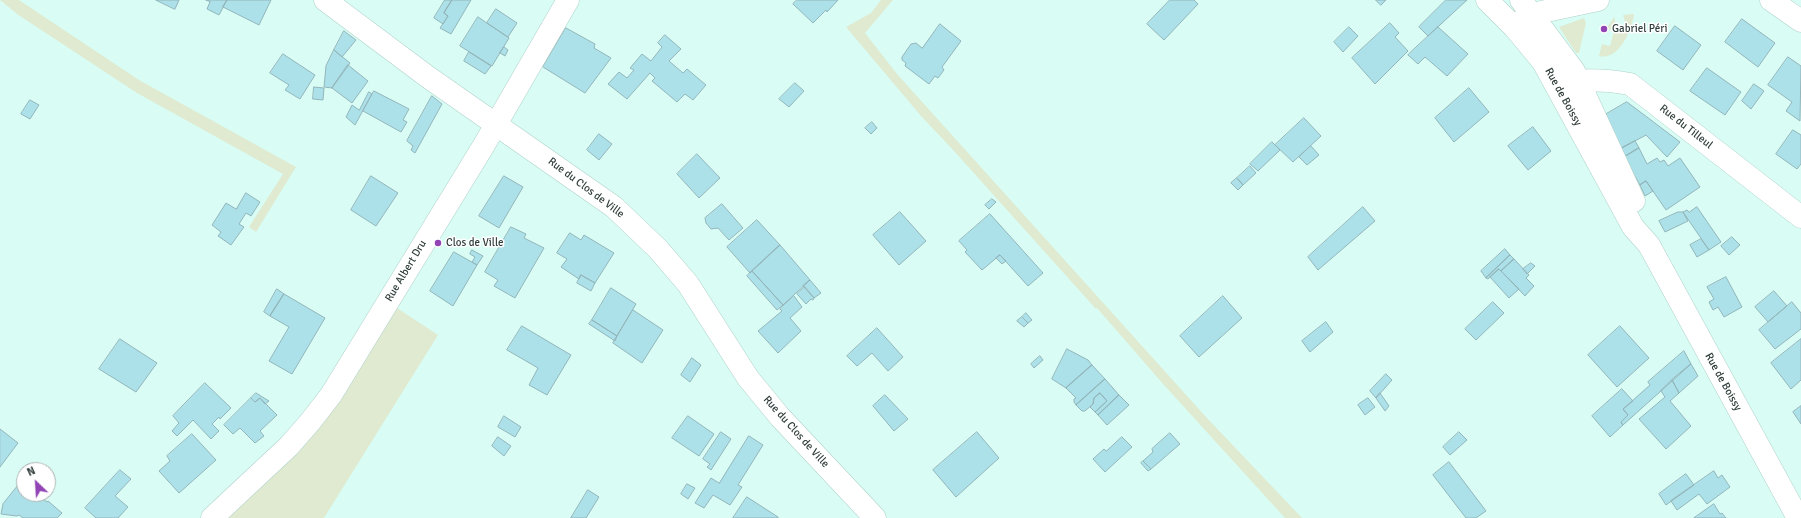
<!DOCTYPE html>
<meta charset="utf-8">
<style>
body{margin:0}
#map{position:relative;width:1801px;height:518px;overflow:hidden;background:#d9fdf5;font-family:Signika,sans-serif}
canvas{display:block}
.north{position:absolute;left:16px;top:462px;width:40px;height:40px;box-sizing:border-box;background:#fff;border:1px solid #acb2b1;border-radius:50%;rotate:335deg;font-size:11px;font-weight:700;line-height:16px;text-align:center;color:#303e3b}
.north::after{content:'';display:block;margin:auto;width:14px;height:18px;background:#9244b4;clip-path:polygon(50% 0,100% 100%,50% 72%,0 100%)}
</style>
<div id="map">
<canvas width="1801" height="518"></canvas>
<div class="north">N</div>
</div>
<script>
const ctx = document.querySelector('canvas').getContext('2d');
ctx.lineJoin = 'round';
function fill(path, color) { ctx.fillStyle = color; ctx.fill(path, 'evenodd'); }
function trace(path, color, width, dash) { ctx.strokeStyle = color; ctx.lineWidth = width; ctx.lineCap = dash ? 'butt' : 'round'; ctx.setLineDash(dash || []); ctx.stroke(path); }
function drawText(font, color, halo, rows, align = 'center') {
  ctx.font = font + ' Signika,sans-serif'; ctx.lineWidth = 3; ctx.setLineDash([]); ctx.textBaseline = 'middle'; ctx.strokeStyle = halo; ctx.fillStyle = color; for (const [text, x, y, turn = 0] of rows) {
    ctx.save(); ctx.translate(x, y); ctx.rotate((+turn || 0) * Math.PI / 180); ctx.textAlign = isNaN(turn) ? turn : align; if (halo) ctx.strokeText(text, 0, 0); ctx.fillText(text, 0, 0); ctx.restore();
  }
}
const green = new Path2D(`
 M0,0H19L139,80L296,167L256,232L249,227L283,174L137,93L17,14Z
 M881,0H893L865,33L897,74L1206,417L1302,518H1285L1164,385L1097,308L1096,309L954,151L921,116L846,27L871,13Z
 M1634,14C1632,30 1619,61 1599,56L1602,44L1610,46L1614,31L1606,29L1614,17L1617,27L1626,24L1623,15Z
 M1584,18L1586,23L1579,53H1576L1559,27Z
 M388,302L438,335L324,518H212L289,446Z`);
const building = new Path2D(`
 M156,0H179L175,9Z
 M206,0H227L219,15L207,9L210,2Z
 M227,0H271L259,25L223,7Z
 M445,0H452L444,13L448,16L443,24L434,18Z
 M452,0H471L451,34L440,28L448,16L444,13Z
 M797,0H838L827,12L826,10L813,23L793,4Z
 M1170,0H1194L1198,4L1164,40L1147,24Z
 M1376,0H1386L1381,5Z
 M1446,0H1467L1428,36L1419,27Z
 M496,9L517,23L508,37L487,23Z
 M478,17L509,38L492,66L460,46Z
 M1742,19L1775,43L1758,67L1725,42Z
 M1390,23L1399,33L1395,37L1408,51L1375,84L1352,58Z
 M940,24L961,41L942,67L944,70L938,78L935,76L929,84L905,66L906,63L902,60V57L911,44L916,43L922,48Z
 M1675,26L1701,45L1683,70L1657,51Z
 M1349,27L1358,36L1343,52L1334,42Z
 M1438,27L1468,54L1447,76L1425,57L1418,64L1408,55Z
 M566,28L595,44L594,48L611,58L585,93L543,67Z
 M344,31L356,40L342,57L334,50Z
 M665,35L681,49L669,61L683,73L687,69L706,85L693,100L685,94L677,102L652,81L655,78L650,73L627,99L608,84L619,72L627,78L634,70L630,68L642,54L651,61L662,47L658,43Z
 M504,47L508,50L505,56L500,53Z
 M334,50L350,63L332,88L324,87L326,66Z
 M469,52L491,66L485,74L464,61Z
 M283,54L315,75L300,99L285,90L289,85L270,73Z
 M1788,57L1801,66L1800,121L1786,111L1792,102L1768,85Z
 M348,65L368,81L352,103L332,88Z
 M1707,68L1741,92L1725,115L1690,91Z
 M795,83L804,91L789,107L779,99Z
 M1754,84L1764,91L1751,109L1742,101Z
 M314,87L324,88L323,100L313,99Z
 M1469,88L1489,112L1454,142L1435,118Z
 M374,91L409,109L403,120L407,122L401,132L363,111Z
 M369,92L372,94L355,125L346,117L352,105L359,110Z
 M432,96L442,104L415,153L411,150L413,146L407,141Z
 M30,100L39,105L30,119L21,114Z
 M1627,102L1680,142L1667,157L1646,135L1620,149L1603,116Z
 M1304,118L1321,136L1293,162L1275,145Z
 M872,122L877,128L871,134L865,128Z
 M1533,127L1551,151L1528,170L1508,146Z
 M1793,130L1801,135V164L1797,169L1776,154Z
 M599,134L612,144L599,160L587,150Z
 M1635,141L1639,148L1624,157L1620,149Z
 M1272,142L1280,150L1258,171L1250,164Z
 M1311,146L1319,155L1307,165L1299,157Z
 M1639,148L1647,164L1657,158L1660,162L1664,160L1668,166L1680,158L1700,187L1666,210L1646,181L1640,185L1624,157Z
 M697,154L720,178L699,198L677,174Z
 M1250,166L1256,173L1243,185L1237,178Z
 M371,176L398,193L376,226L351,210Z
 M504,176L523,187L499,228L479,216Z
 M1237,178L1243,185L1238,190L1231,183Z
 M1646,181L1653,191L1645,196L1640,185Z
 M246,193L260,202L251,216L246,213L239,224L244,227L231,245L218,236L221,232L212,225L226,203L236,209Z
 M992,199L996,202L989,209L985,205Z
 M722,204L743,228L729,240L718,228L711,229L706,223L705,218Z
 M1363,207L1375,221L1318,270L1308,257Z
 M1697,207L1721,242L1709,250L1683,212L1687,210L1689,212Z
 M900,212L926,241L899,265L873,235Z
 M1678,212H1683L1688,221L1665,232L1659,221Z
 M990,214L1043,273L1028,286L1000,255L982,270L965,252L967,250L959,241Z
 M757,220L780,245L750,273L727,247Z
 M511,227L526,234L524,238L544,248L515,298L494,286L498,280L485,272Z
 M570,233L581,240L584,235L614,253L595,283L581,275L579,279L561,267L567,259L557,253Z
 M1732,237L1740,245L1729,255L1721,246Z
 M1701,239L1709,250L1697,257L1690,245Z
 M780,245L810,280L783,305L752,271Z
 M1505,249L1510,255L1486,278L1481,271Z
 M472,250L483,256L477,265L472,262L475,257L470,254Z
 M454,252L477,265L453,306L430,291Z
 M1000,255L1006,261L1002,264L996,258Z
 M1510,255L1514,259L1501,271L1499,269L1488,279L1486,278Z
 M1514,259L1529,275L1526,278L1534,286L1525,296L1501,271Z
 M1531,263L1535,266L1527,274L1523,269Z
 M1499,269L1519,289L1509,298L1490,277Z
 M752,271L783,305L777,310L747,276Z
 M581,275L595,283L591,291L577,283Z
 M1726,277L1742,307L1724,317L1718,307L1713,310L1709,302L1714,299L1707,287Z
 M810,280L821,293L814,298L803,286Z
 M805,287L814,298L813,300L811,299L806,304L797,294Z
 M611,288L636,304L617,336L592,320Z
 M277,289L284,294L270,316L264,312Z
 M1774,291L1787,306L1768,322L1755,307Z
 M284,294L325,318L292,374L269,361L289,327L270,316Z
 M794,296L802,307L790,318L801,331L778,353L758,331L782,311L780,309Z
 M1223,296L1242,318L1199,357L1180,336Z
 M1493,302L1504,313L1476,340L1465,329Z
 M1792,302L1801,313V329L1775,349L1759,330Z
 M633,310L663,330L642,363L613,343Z
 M1026,313L1032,320L1028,323L1022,317Z
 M1022,317L1028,323L1024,327L1017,321Z
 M592,320L617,336L615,341L589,324Z
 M1326,322L1333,332L1310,352L1302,341Z
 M522,326L571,355L547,395L529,385L538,368L507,350Z
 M1620,326L1649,358L1617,387L1588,355Z
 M877,328L903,357L888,371L872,353L857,366L847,356Z
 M120,339L157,363L136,392L99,369Z
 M1801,339V380L1791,389L1771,363Z
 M1067,349L1088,360L1092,365L1066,388L1052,379Z
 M1684,351L1691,364L1623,425L1621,422L1628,415L1623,409L1650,385L1648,382Z
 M1040,356L1043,360L1034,368L1031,364Z
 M692,358L701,365L690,382L681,375Z
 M1691,364L1698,376L1679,393L1672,380Z
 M1092,365L1105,379L1076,405L1074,402V399L1076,398L1066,388Z
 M1386,374L1392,380L1376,398L1370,391Z
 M1105,379L1119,395L1098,415L1095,412L1107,401L1100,393L1094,398L1093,404L1085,411H1082L1076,405Z
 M1672,380L1679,393L1670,401L1691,426L1666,449L1639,419L1665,397L1661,391Z
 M205,383L231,408L220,419L219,417L212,424L219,431L211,439L193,420L177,436L172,431L179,423L173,416Z
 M1622,389L1633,401L1623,409L1628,415L1621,422L1623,425L1610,437L1592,416Z
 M256,393L269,401L265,404L260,398L255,402L251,398Z
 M1100,393L1107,401L1095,412L1090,407L1093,404L1094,398Z
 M1380,393L1389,406L1385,411L1376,398Z
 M885,395L908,419L894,431L873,406Z
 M1119,395L1129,405L1107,425L1098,415Z
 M251,398L255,402L260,398L277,415L260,431L264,436L255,443L240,428L233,434L224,425Z
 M1368,398L1375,407L1365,415L1358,405Z
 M1801,406V424L1793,412Z
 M504,416L521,427L515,437L498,427Z
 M688,416L714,434L699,456L672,438Z
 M0,429L18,443L0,467Z
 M721,432L731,439L711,470L707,467L710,464L703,459Z
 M977,432L999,458L956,497L933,470Z
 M1459,432L1467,440L1450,455L1443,447Z
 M1170,433L1180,444L1151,469L1143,461L1153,452L1152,449Z
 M192,434L216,460L179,493L159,471L170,461L167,456Z
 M749,436L763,445L738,485L742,487L730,505L713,495L704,508L695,503L711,478L719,483Z
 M498,437L511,446L504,456L492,446Z
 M1122,437L1132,447L1105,472L1093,459L1104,449L1106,451Z
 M1143,461L1151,469L1148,471L1141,463Z
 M1449,462L1486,511L1476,518H1466L1433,475Z
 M120,470L131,479L115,496L128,507L118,518H96L85,508Z
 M1714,471L1718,478L1722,475L1730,487L1707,504L1699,494L1677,510L1671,501Z
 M1686,474L1694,485L1666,505L1659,494Z
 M24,478V494H37L47,502L48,501L62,513L57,518H23L19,515L17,516L1,514L3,504Z
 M687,484L695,488L688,499L681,494Z
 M588,490L599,497L586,518H571Z
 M747,497L778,517V518H733Z
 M1714,504L1720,514L1722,513L1726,518H1694Z`);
const minor = new Path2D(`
 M325,0L428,77L614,207L658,249L688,284L748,378L780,417L875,518
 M1487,0L1514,27L1543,62L1633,227L1649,245L1798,518
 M1521,0L1574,71L1634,201
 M1771,0L1801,21
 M1521,21L1532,14L1598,0
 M1556,83C1582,79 1603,79 1630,84L1801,217
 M212,518L289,446L310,422L331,395L484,145L568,0`);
const markers = [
 [1604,29,4,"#9244b4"],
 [438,243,4,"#9244b4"]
];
const poiNames = [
 ["Gabriel Péri",1612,29],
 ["Clos de Ville",446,243]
];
const streetNames = [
 ["Rue de Boissy",1563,97,61],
 ["Rue du Tilleul",1686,127,38],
 ["Rue du Clos de Ville",586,188,37],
 ["Rue Albert Dru",406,271,-59],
 ["Rue de Boissy",1723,382,61],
 ["Rue du Clos de Ville",796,432,48]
];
fill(green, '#dfead1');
fill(building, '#ade1e9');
trace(building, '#92b5ba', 1);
trace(minor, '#aed1c9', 23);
trace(minor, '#fff', 22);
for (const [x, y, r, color] of markers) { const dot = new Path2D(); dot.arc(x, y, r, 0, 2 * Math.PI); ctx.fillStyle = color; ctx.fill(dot); trace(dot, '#fff', 1.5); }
drawText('11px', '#303e3b', '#fff', poiNames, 'left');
drawText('11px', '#303e3b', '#fff', streetNames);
</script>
